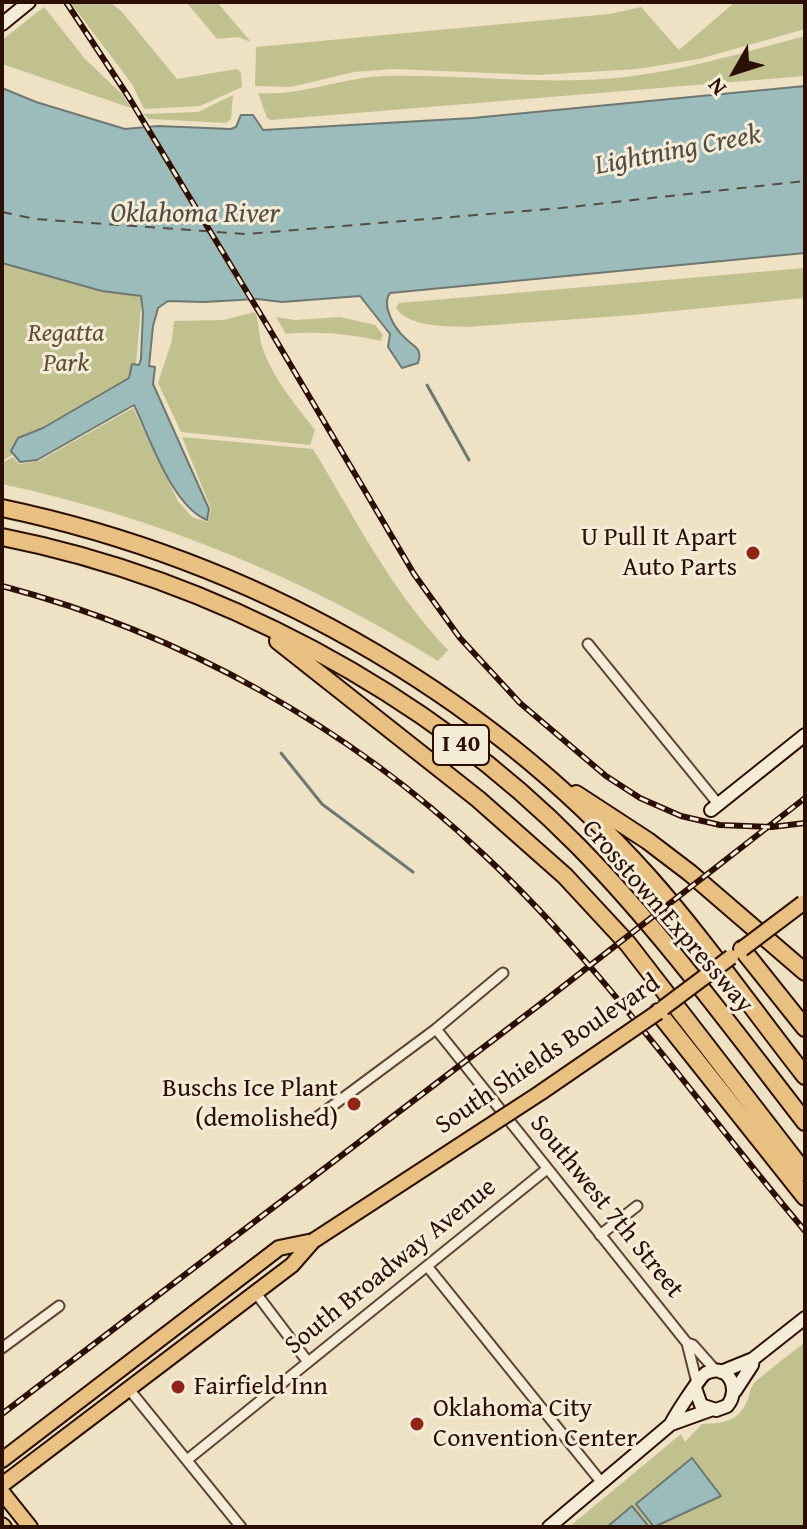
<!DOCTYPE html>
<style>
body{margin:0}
#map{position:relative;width:807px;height:1529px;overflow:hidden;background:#efe1c3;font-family:"Gentium Book Plus",serif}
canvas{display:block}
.frame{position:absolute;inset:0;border:4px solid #2c0f04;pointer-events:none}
.north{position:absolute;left:695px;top:32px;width:80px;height:80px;-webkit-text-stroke:6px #f5ecd8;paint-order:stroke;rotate:231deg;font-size:22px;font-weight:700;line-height:32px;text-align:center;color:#2c0f04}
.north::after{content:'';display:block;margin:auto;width:28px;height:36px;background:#2c0f04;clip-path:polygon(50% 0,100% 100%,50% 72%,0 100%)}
</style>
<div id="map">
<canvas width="807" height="1529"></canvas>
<div class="frame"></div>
<div class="north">N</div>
</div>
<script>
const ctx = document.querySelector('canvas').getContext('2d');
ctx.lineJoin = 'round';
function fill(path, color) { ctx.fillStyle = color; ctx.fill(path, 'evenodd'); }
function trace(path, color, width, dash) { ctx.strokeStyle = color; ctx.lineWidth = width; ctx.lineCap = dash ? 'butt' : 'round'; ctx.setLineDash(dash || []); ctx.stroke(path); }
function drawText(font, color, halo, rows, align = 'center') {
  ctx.font = font + ' "Gentium Book Plus",serif'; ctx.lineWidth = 6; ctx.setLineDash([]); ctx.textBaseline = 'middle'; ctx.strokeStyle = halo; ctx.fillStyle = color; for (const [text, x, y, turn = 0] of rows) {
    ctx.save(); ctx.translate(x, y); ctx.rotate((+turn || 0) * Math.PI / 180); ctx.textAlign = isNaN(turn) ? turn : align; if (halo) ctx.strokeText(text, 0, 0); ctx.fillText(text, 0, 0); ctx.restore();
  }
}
const green = new Path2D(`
 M70,2H110L122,12L177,79L237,69L241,73L242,87L200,106L144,109L132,84Z
 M186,2H217L251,42L238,37L217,39Z
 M735,2H805V29L699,59L637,69L538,75L394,69L354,72L291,87L255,86L256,47L610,14L641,7L679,50Z
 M44,7L85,59L123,95L131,108L2,64V40Z
 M805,36V76L271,120L267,118L258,93C301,96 341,78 384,76C457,74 530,84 603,79C673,74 738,54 805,36Z
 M233,95L231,119L226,123L149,119L143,114L198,112Z
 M2,263L102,291L142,297L134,386L2,461Z
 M805,268V298L633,315L466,327C445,326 408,327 396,308L399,303Z
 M255,312C260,325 258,336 263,349C273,379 296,405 315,430L310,445L181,432L158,383L172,340L174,321L224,320Z
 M276,317L295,320L340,317L375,325L383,335L381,341C350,334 318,331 286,334Z
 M133,408L178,501L192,517L208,522L211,509L182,437L313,449C355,518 392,592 448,650L438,661C305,578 156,517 2,484V463L13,457L19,464L39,461Z
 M805,1342V1527H569L681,1434L685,1442L702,1424C724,1423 739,1422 748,1399C750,1392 750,1388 755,1382C771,1368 789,1355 805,1342Z`);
const water = new Path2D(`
 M805,86V253L390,293C381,305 394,328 405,338C414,347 423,348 418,363L402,368L388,347L390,334L360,296L282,302L257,299L204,302L168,301L158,308L153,326L149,366L155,367L153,384L209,509L207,520C172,506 150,438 134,405L37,460L20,462L11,451L18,438L43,428L129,378L132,364L139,365L141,359L143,312L141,296L102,291L2,263V88L36,102L125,129L158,126L231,129L236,127L241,115H253L263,130L473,118Z
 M692,1458L721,1496L654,1527L636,1504Z
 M632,1506L649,1527H606H607Z`);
const pier = new Path2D(`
 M141,123H147L257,303L251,304Z`);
const stream = new Path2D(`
 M427,385L469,460
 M281,753L322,804L413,872`);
const ferry = new Path2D(`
 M2,212L35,219L246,234L561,208L805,181`);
const street = new Path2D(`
 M588,644L719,805
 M436,1029L687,1343L697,1383
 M316,1118L436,1029L503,973
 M600,1235L637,1206
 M427,1266L602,1483
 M255,1292L308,1362
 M687,1343L693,1345L716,1371
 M2,1348L59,1306
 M128,1388L241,1527
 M187,1460L547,1169`);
const secondary = new Path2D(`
 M2,24L29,2
 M711,810L805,735
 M721,1372L753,1359L805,1318
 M735,1391L752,1365L753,1359
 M671,1424C674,1417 701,1375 706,1373C729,1362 741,1390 727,1406L716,1410L701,1405L695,1388
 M549,1527L671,1424L710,1410`);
const primary = new Path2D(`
 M2,1460L279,1248L313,1241
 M2,1485L292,1265L313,1241
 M2,1492L30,1527
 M2,1525L4,1527`);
const highway = new Path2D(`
 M2,508C249,560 479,687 648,876C704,939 753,1010 805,1076
 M2,537C214,579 427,692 579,847C662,932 732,1028 805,1122
 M278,641L478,799L565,876L628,944L805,1173
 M576,794L648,841L690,873L805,972
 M742,949L805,1028
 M658,1012L805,1197`);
const rail = new Path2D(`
 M66,2L128,96L267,325L414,574L460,638L520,703L606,776L640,798L681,816L720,825L772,827L805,823
 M2,586C181,633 349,727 483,854C604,967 698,1105 805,1231
 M2,1414L547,999L805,798`);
const primaryBridge = new Path2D(`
 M742,949L803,903
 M663,1008L731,957
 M313,1241L540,1093L658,1012`);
const markers = [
 [753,553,8,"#8f2418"],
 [354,1104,8,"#8f2418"],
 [178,1387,8,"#8f2418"],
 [417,1424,8,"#8f2418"]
];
const shields = [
 [461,745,56]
];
const shieldNames = [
 ["I 40",461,745]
];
const parkNames = [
 ["Regatta",66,334],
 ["Park",66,364]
];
const poiNames = [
 ["U Pull It Apart",737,538],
 ["Auto Parts",737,568],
 ["Buschs Ice Plant",338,1089],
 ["(demolished)",338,1119],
 ["Fairfield Inn",194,1387,"left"],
 ["Oklahoma City",433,1409,"left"],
 ["Convention Center",433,1439,"left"]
];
const streetNames = [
 ["Crosstown Expressway",667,917,49],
 ["South Shields Boulevard",548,1055,-34],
 ["Southwest 7th Street",606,1207,51],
 ["South Broadway Avenue",391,1267,-39]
];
const waterNames = [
 ["Lightning Creek",678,151,-11],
 ["Oklahoma River",195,215]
];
fill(green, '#c0c18f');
fill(water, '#9cbcbb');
trace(water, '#6f7772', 2);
fill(pier, '#efe1c3');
trace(stream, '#6f7772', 3);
trace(ferry, '#534c44', 2, [10, 8]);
trace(street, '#5d4434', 13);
trace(secondary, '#2c0f04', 16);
trace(primary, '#2c0f04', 18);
trace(highway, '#2c0f04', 20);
trace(street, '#f5ecd8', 9);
trace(secondary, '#f5ecd8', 12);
trace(primary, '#e8c082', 14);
trace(highway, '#e8c082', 16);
trace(rail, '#2c0f04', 6);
trace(rail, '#f5ecd8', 3, [9]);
trace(primaryBridge, '#2c0f04', 18, []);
trace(primaryBridge, '#e8c082', 14);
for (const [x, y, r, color] of markers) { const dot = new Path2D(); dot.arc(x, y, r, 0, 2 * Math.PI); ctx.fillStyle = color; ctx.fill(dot); trace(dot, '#f5ecd8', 3); }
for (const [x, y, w] of shields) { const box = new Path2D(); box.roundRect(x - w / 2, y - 20, w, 40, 6); ctx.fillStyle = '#f5ecd8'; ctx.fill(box); trace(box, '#2c0f04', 2); }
drawText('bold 24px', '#2c0f04', null, shieldNames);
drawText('italic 26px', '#604d35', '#f5ecd8', parkNames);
drawText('26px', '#2c0f04', '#f5ecd8', poiNames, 'right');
drawText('26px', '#2c0f04', '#f5ecd8', streetNames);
drawText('italic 28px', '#534c44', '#f5ecd8', waterNames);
</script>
